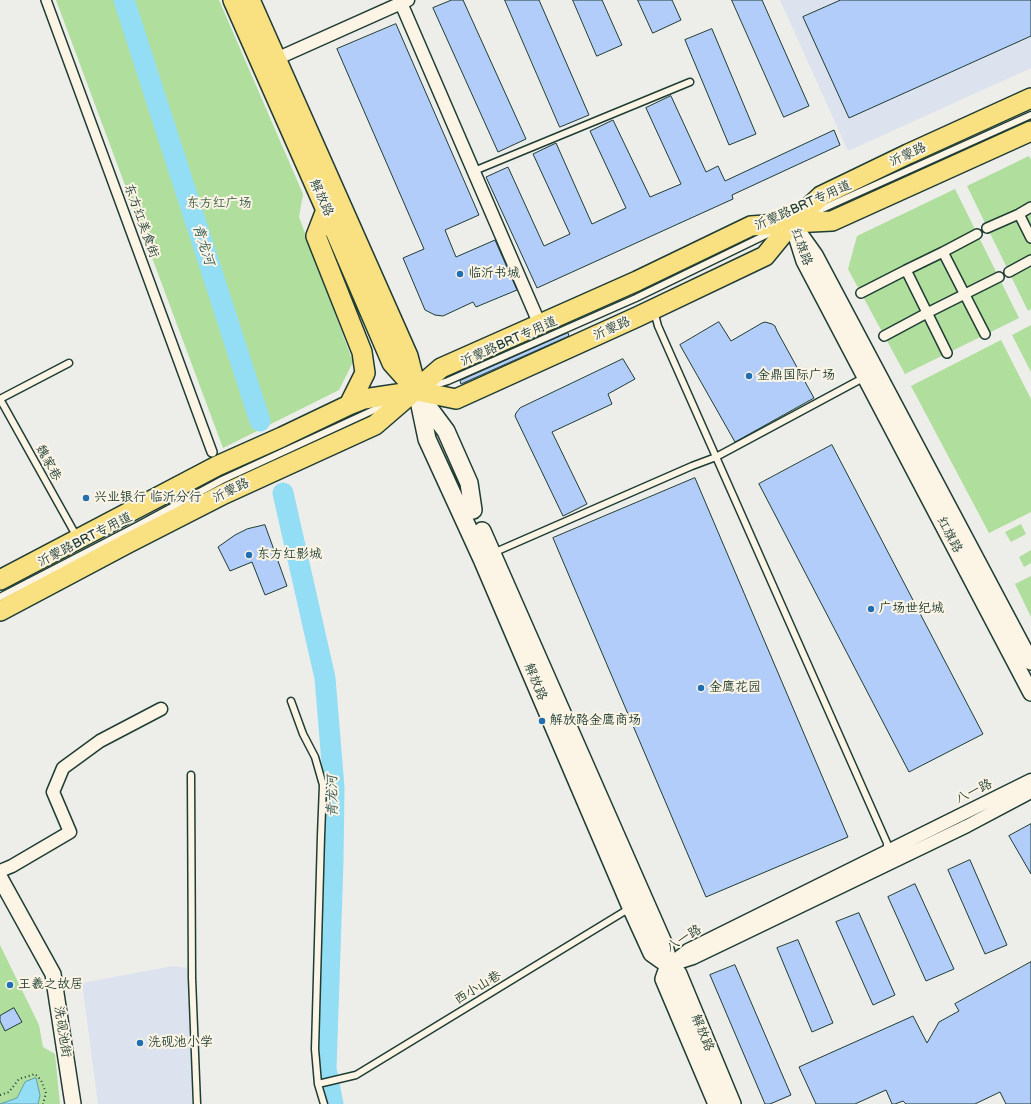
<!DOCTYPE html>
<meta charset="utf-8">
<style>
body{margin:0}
canvas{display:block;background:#edede9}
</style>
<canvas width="1031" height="1104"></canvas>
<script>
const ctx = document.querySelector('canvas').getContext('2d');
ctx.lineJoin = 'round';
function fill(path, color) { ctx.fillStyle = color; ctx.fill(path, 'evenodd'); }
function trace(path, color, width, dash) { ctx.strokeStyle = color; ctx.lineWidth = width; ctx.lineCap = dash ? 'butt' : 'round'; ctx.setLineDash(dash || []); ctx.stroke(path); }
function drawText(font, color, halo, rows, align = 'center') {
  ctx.font = font + ' "Balsamiq Sans","LXGW WenKai TC",sans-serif'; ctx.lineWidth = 4; ctx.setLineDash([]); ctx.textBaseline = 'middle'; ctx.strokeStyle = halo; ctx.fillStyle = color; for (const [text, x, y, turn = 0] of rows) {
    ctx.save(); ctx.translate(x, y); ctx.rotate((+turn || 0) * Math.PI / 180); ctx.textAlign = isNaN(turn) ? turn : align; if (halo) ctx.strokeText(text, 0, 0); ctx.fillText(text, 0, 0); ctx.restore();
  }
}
const built = new Path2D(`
 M780,0H1031V68L848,151Z
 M173,966L187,968L193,1104H98L82,983Z`);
const green = new Path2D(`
 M56,0H219L303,194L299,217L353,362L339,390L223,448Z
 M1029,156L1031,160V309L1028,311L967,186Z
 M955,189L1019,318L905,374L848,269L857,236Z
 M1031,325V372L1012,335Z
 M1001,340L1031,399V512L989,533L911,386Z
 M1021,524L1026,534L1011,542L1005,532Z
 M1031,550V563L1024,567L1019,557Z
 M1031,576V617L1015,584Z
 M0,945L39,1025L43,1047L55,1054L60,1104H0Z`);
const water = new Path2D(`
 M36,1078L40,1095L38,1104H0L17,1098L25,1082Z`);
const river = new Path2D(`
 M124,0L260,421
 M283,493L325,678L334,787L333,862L326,1069L333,1104`);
const building = new Path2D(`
 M452,0H463L526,139L498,152L433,8Z
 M505,0H539L589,115L560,127Z
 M573,0H602L622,45L597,56Z
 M638,0H672L681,20L653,33Z
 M732,0H762L809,106L784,117Z
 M841,0H1031V36L849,118L803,17Z
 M396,24L479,215L445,230L456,257L495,240L517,290L476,307L473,302L443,316L435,315L425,310L403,258L424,249L337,49Z
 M712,29L756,134L729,145L685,40Z
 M671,96L706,172L718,166L725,181L834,130L840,145L732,195L733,199L537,288L486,177L508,167L544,246L570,234L533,154L556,143L592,224L626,208L590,131L613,120L650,197L681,184L646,108Z
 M719,322L731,341L762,323L765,322L772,324L775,326L777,331L814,398L735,442L680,345Z
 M568,333L569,336L461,384L460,381Z
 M623,359L635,379L608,394L612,404L552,432L587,504L563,516L515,416L516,413L520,408Z
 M832,445L983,734L909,772L759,484Z
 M695,478L848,837L706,897L553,538Z
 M265,525L287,586L265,595L252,562L230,571L218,547L235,535L247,529Z
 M1031,824V874L1009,836Z
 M970,860L1007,945L985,954L948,870Z
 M915,884L954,969L926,981L888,897Z
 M859,913L895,995L873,1005L836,922Z
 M798,940L833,1023L812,1032L777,948Z
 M1031,962V1104H1006L1000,1092L975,1104H906L903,1101L895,1104H892L886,1090L855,1104H816L799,1067L913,1016L927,1043L939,1022L959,1011L955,1004Z
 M735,965L791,1095L770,1104H765L710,975Z
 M14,1008L22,1022L5,1031L0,1021V1016Z`);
const path = new Path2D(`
 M0,1095L9,1092L19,1079L35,1074L41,1080L46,1093L43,1104`);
const service = new Path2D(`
 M474,171L690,82
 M811,214L1031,115
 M654,311L658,326L887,843V852
 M429,387L448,381L636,298L774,231
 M0,399L77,537
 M0,399L69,363
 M493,553L692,466L716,457L865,377
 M0,597L137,526L222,480L389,403
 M291,701L303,734L315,757L323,785L321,836L315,1049L318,1084
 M191,775L192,978L197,1104
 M324,1104L318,1084L356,1075L630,908`);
const pedestrian = new Path2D(`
 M46,0L212,452
 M1019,214L1031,238
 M987,228L1019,214L1031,207
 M977,234L943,252L985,334
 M906,270L943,252
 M1009,272L1031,260
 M861,293L906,270L947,353
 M884,336L927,313L999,277`);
const minor = new Path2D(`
 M401,3L540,325
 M276,59L408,0
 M0,871L12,866L70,832L53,792L63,768L100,741L161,709
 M674,964L693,958L743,934L967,826L1031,792
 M669,965L688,950L1031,780`);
const tertiary = new Path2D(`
 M792,223L804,261L1031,693
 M800,234L815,255L1031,662
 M0,878L53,974L73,1104`);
const secondary = new Path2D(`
 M417,391L427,439L482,559L631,907L652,953L669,965L678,974L732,1104
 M420,396L446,431L469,483L473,510
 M482,531L664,945L669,965L664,979L717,1104`);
const primary = new Path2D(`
 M233,0L326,210L392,363L417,391
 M250,0L408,356L416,387
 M326,210L316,236L362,352L365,373L349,405
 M0,580L217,466L282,437L349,405L364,399L417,391L456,399L637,317L765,256L792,223L821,196L908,154L1031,98
 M0,611L128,543L224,494L375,425L441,368L637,281L751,226L792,223L832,221L1031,131`);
const markers = [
 [460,274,4,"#1f6fb2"],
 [749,376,4,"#1f6fb2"],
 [86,498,4,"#1f6fb2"],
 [249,555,4,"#1f6fb2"],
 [871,609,4,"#1f6fb2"],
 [701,688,4,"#1f6fb2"],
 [542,721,4,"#1f6fb2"],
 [10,985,4,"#1f6fb2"],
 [140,1043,4,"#1f6fb2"]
];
const streetNames = [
 ["沂蒙路",908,155,-25],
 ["解放路",321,198,66],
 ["沂蒙路BRT专用道",803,206,-24],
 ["东方红美食街",141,221,70],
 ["红旗路",801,247,70],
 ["沂蒙路",612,329,-24],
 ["沂蒙路BRT专用道",509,342,-24],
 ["魏家巷",48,463,61],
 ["沂蒙路",231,491,-26],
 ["红旗路",949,535,62],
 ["沂蒙路BRT专用道",85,540,-27],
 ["解放路",535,682,67],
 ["八一路",974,792,-26],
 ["八一路",684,939,-32],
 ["西小山巷",478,988,-31],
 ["洗砚池街",62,1032,81],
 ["解放路",702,1033,67]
];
const parkNames = [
 ["东方红广场",219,204]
];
const poiNames = [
 ["临沂书城",468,274],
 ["金鼎国际广场",757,376],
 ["兴业银行 临沂分行",94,498],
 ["东方红影城",257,555],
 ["广场世纪城",879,609],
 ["金鹰花园",709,688],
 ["解放路金鹰商场",550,721],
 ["王羲之故居",18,985],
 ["洗砚池小学",148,1043]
];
const waterNames = [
 ["青龙河",203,245,72],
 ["青龙河",333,796,-91]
];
fill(built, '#dce3ee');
fill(green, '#afde9d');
fill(water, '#94def5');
trace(water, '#659ea8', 1);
trace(river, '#94def5', 21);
fill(building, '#b3cdfb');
trace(building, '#1f3d34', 1);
trace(service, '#1f3d34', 9);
trace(pedestrian, '#1f3d34', 12);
trace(minor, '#1f3d34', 15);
trace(tertiary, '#1f3d34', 18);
trace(secondary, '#1f3d34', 20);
trace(primary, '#1f3d34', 22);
trace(path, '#1f3d34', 2, [1, 3]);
trace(service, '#fcf5e5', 6);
trace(pedestrian, '#fcf5e5', 9);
trace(minor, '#fcf5e5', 12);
trace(tertiary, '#fcf5e5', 15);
trace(secondary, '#fcf5e5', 17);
trace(primary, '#f9e181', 19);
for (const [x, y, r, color] of markers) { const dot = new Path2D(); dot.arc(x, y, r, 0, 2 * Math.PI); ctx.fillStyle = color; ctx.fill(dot); trace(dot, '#fcf5e5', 1.5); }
drawText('13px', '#1f3d34', '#fcf5e5', streetNames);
drawText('13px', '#3c5d49', '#fcf5e5', parkNames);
drawText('13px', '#1f3d34', '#fcf5e5', poiNames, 'left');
drawText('italic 14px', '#365d5b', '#fcf5e5', waterNames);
</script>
